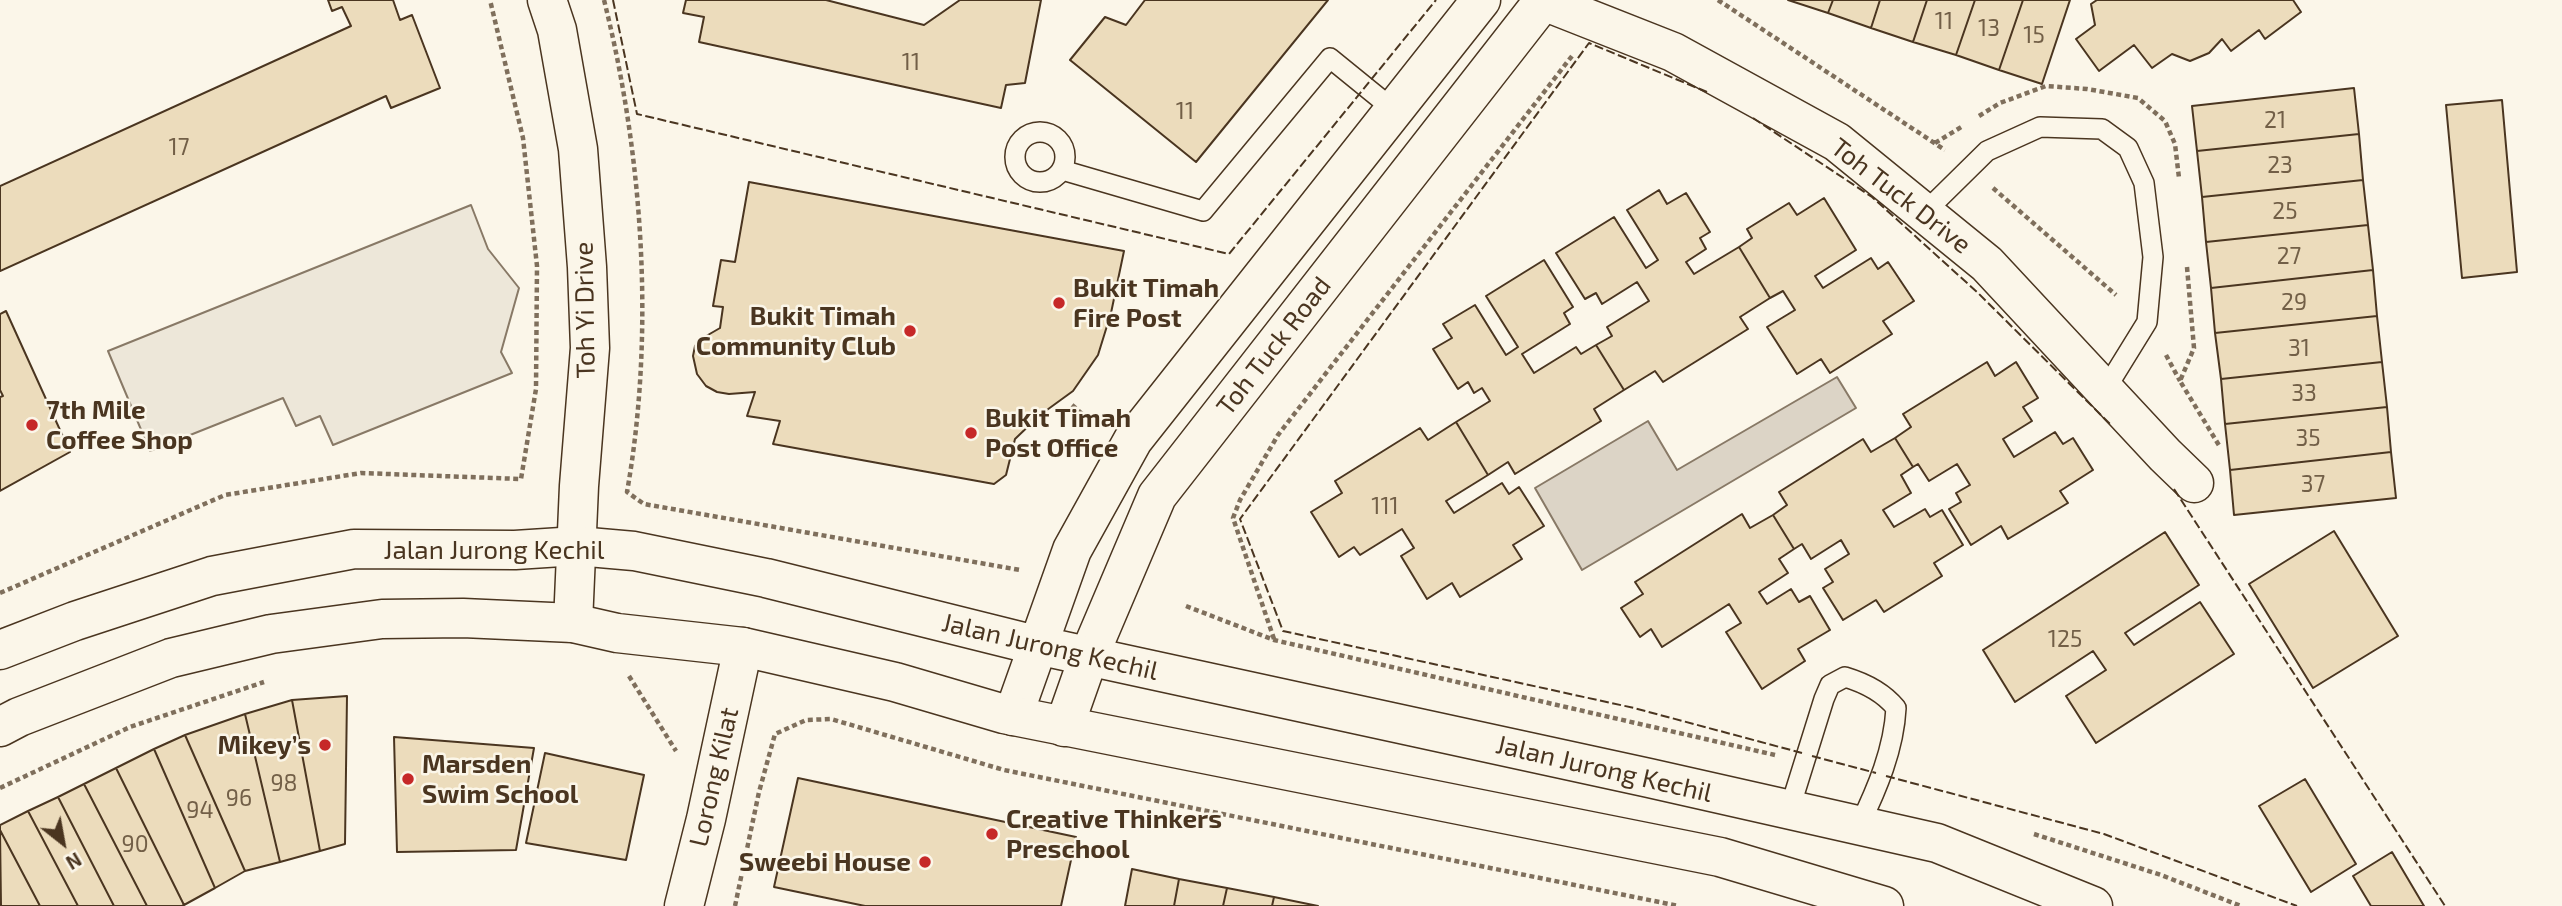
<!DOCTYPE html>
<meta charset="utf-8">
<style>
body{margin:0}
#map{position:relative;width:2562px;height:906px;overflow:hidden;background:#fbf6e9;font-family:"Exo 2",sans-serif}
canvas{display:block}
.north{position:absolute;left:28px;top:808px;width:70px;height:70px;-webkit-text-stroke:5px #fbf6e9;paint-order:stroke;rotate:149deg;font-size:19px;font-weight:700;line-height:28px;text-align:center;color:#4a3520}
.north::after{content:'';display:block;margin:auto;width:24px;height:32px;background:#4a3520;clip-path:polygon(50% 0,100% 100%,50% 72%,0 100%)}
</style>
<div id="map">
<canvas width="2562" height="906"></canvas>
<div class="north">N</div>
</div>
<script>
const ctx = document.querySelector('canvas').getContext('2d');
ctx.lineJoin = 'round';
function fill(path, color) { ctx.fillStyle = color; ctx.fill(path, 'evenodd'); }
function trace(path, color, width, dash) { ctx.strokeStyle = color; ctx.lineWidth = width; ctx.lineCap = dash ? 'butt' : 'round'; ctx.setLineDash(dash || []); ctx.stroke(path); }
function drawText(font, color, halo, rows, align = 'center') {
  ctx.font = font + ' "Exo 2",sans-serif'; ctx.lineWidth = 5; ctx.setLineDash([]); ctx.textBaseline = 'middle'; ctx.strokeStyle = halo; ctx.fillStyle = color; for (const [text, x, y, turn = 0] of rows) {
    ctx.save(); ctx.translate(x, y); ctx.rotate((+turn || 0) * Math.PI / 180); ctx.textAlign = isNaN(turn) ? turn : align; if (halo) ctx.strokeText(text, 0, 0); ctx.fillText(text, 0, 0); ctx.restore();
  }
}
const parking = new Path2D(`
 M471,205L488,249L519,288L501,352L512,373L333,445L320,416L296,426L283,398L150,451L108,351Z`);
const water = new Path2D(`
 M1837,377L1856,408L1582,570L1535,488L1648,421L1677,470Z`);
const building = new Path2D(`
 M328,0H393L400,20L412,15L440,88L391,108L386,96L0,271V186L351,26L342,7L332,11Z
 M686,0H826L924,25L960,0H1041L1025,83L1006,85L1001,108L699,42L704,17L683,13Z
 M1145,0H1328L1196,162L1070,60L1105,17L1126,25Z
 M1788,0H1833L1828,13Z
 M1833,0H1880L1871,28L1828,13Z
 M1880,0H1927L1913,42L1871,28Z
 M1927,0H1975L1956,55L1913,42Z
 M1975,0H2023L1999,70L1956,55Z
 M2023,0H2070L2042,84L1999,70Z
 M2097,0H2293L2301,12L2265,39L2259,30L2231,51L2222,39L2209,53L2190,61L2172,54L2152,68L2134,45L2099,71L2076,39L2095,25L2091,4Z
 M2354,88L2359,134L2197,151L2192,106Z
 M2502,100L2517,272L2462,278L2446,105Z
 M2359,134L2363,180L2202,197L2197,151Z
 M2363,180L2368,225L2206,242L2202,197Z
 M749,182L1124,251L1111,313L1098,355L1073,391L1040,415L1015,439L1006,475L994,484L773,444L780,421L747,416L755,392L729,394L717,392L706,386L697,374L693,356L695,346L701,339L720,328L723,307L713,306L721,260L735,262Z
 M1659,190L1667,204L1686,193L1710,232L1700,238L1706,249L1686,262L1694,274L1739,247L1770,298L1740,317L1748,329L1663,382L1655,371L1624,390L1596,345L1612,336L1607,327L1649,301L1637,282L1602,304L1596,293L1585,299L1556,253L1614,217L1646,268L1658,260L1627,210Z
 M1824,198L1856,250L1815,276L1823,288L1871,258L1878,269L1888,262L1914,301L1883,321L1892,334L1830,373L1821,359L1797,374L1767,327L1795,310L1783,291L1770,298L1739,247L1752,238L1747,229L1789,203L1797,215Z
 M2368,225L2373,270L2211,288L2206,242Z
 M1544,260L1573,307L1564,313L1570,324L1522,354L1534,373L1576,347L1581,354L1596,345L1624,390L1594,409L1601,421L1515,474L1508,462L1488,475L1456,422L1490,401L1482,388L1474,393L1468,382L1458,389L1433,349L1452,338L1443,324L1475,305L1506,355L1518,347L1486,296Z
 M2373,270L2377,316L2215,333L2211,288Z
 M6,311L70,452L0,491V397L3,396L0,390V314Z
 M2377,316L2382,362L2221,379L2215,333Z
 M1987,362L1995,376L2016,362L2038,398L2023,407L2032,421L2003,439L2014,457L2055,432L2063,444L2073,438L2093,470L2060,491L2068,503L2008,539L2001,526L1971,545L1949,509L1961,502L1956,493L1970,485L1957,464L1929,481L1918,464L1913,467L1895,438L1911,427L1903,414Z
 M2382,362L2387,407L2225,424L2221,379Z
 M2387,407L2391,452L2230,470L2225,424Z
 M1456,422L1488,475L1446,501L1454,513L1502,483L1509,494L1519,487L1544,526L1513,545L1522,559L1460,597L1452,583L1427,599L1401,556L1414,548L1402,529L1360,555L1354,547L1339,557L1311,512L1342,493L1335,481L1420,428L1428,440Z
 M1895,438L1913,467L1901,475L1911,493L1883,510L1894,527L1925,509L1930,517L1942,510L1963,545L1934,563L1942,576L1884,612L1876,600L1843,620L1823,588L1833,582L1825,569L1849,554L1841,540L1811,559L1802,544L1794,549L1773,515L1787,505L1779,492L1863,439L1871,452Z
 M2391,452L2396,498L2234,515L2230,470Z
 M1742,514L1750,528L1773,515L1794,549L1779,559L1788,573L1759,592L1767,604L1791,589L1799,602L1810,596L1830,630L1798,649L1805,661L1762,689L1726,632L1741,623L1729,604L1662,647L1651,629L1640,637L1621,608L1643,594L1635,582Z
 M2334,531L2398,636L2313,688L2249,584Z
 M2165,532L2199,585L2125,633L2134,645L2200,602L2234,654L2096,743L2066,696L2106,670L2093,651L2015,702L1983,650Z
 M347,696L345,844L320,851L292,700Z
 M292,700L320,851L280,862L245,714Z
 M245,714L280,862L245,871L185,735Z
 M185,735L245,871L215,888L154,749Z
 M394,737L534,748L516,850L397,852Z
 M154,749L215,888L184,905L116,768Z
 M545,753L644,775L626,860L526,843Z
 M116,768L184,905L182,906H147L84,784Z
 M798,778L1076,837L1061,906H865L774,887Z
 M2305,779L2356,864L2311,892L2259,806Z
 M84,784L147,906H114L58,797Z
 M58,797L114,906H78L28,811Z
 M28,811L78,906H40L0,830V825Z
 M0,830L40,906H1Z
 M2392,852L2424,906H2371L2353,876Z
 M1132,869L1179,879L1174,906H1125Z
 M1179,879L1227,888L1223,906H1174Z
 M1227,888L1274,897L1272,906H1223Z
 M1274,897L1318,906H1272Z`);
const path = new Path2D(`
 M604,0C643,155 655,334 627,492L644,504L1020,570
 M1718,0L1945,150
 M1979,116L2000,103L2046,86L2087,89L2138,98L2165,121L2175,144L2179,178
 M1935,143L1963,126
 M1993,188L2116,295
 M2187,267L2194,348L2180,381L2220,447
 M2166,355L2180,381
 M1072,405L1095,425
 M0,593L225,495L361,473L521,479L536,389L537,266L523,138L490,0
 M1186,606L1274,640L1775,755
 M1274,639L1233,518L1240,500L1278,435L1572,56
 M629,676L676,751
 M0,788L130,727L264,682
 M2034,834L2161,875L2241,906
 M735,906L759,792L775,734L806,720L831,719L1004,770L1679,906`);
const service = new Path2D(`
 M1015 157a25 25 0 1 1 50 0a25 25 0 1 1-50 0Z
 M1062,170L1203,211L1330,58L1394,110
 M1924,213L1987,151L2040,127L2102,129L2128,148L2144,183L2153,257L2147,322L2105,390
 M1789,811L1824,699L1830,685L1845,677C1865,683 1883,692 1896,708C1894,749 1877,789 1859,826`);
const minor = new Path2D(`
 M547,0L557,30L578,149L587,267L590,348L579,486L573,623
 M1541,0L1673,52L1837,142L1987,264L2165,455L2194,483
 M684,906L706,819L743,647`);
const tertiary = new Path2D(`
 M1013,716L1072,550L1133,440L1481,0
 M1064,727L1089,656L1157,496L1544,0`);
const secondary = new Path2D(`
 M0,650L75,621L212,576L354,549L515,550L577,546L634,551L766,578L1023,642L1649,778L1937,843L2093,906
 M0,727L19,717L171,658L271,634L382,619L463,618L573,623L617,633L743,647L895,682L1004,714L1720,857L1884,906`);
const fence = new Path2D(`
 M613,0L637,114L1229,254L1436,0
 M1707,92L1589,43L1240,519L1283,631L1634,708L1802,753
 M1753,118L1872,197L1977,292L2110,424
 M2174,489L2445,906
 M1812,756L1876,773
 M1886,776L2104,834L2297,906`);
const markers = [
 [1059,303,7,"#c62828"],
 [910,331,7,"#c62828"],
 [32,425,7,"#c62828"],
 [971,433,7,"#c62828"],
 [325,745,7,"#c62828"],
 [408,779,7,"#c62828"],
 [992,834,7,"#c62828"],
 [925,862,7,"#c62828"]
];
const numberNames = [
 ["11",1944,21],
 ["13",1989,28],
 ["15",2034,35],
 ["11",911,62],
 ["11",1185,111],
 ["21",2275,120],
 ["17",179,147],
 ["23",2280,165],
 ["25",2285,211],
 ["27",2289,256],
 ["29",2294,302],
 ["31",2299,348],
 ["33",2304,393],
 ["35",2308,438],
 ["37",2313,484],
 ["111",1385,506],
 ["125",2065,639],
 ["98",284,783],
 ["96",239,798],
 ["94",200,810],
 ["90",135,844]
];
const streetNames = [
 ["Toh Tuck Drive",1901,196,38],
 ["Toh Yi Drive",585,310,-91],
 ["Toh Tuck Road",1274,346,-52],
 ["Jalan Jurong Kechil",494,550],
 ["Jalan Jurong Kechil",1050,647,13],
 ["Jalan Jurong Kechil",1604,769,13],
 ["Lorong Kilat",714,777,-77]
];
const poiNames = [
 ["Bukit Timah",1073,288],
 ["Fire Post",1073,318],
 ["Bukit Timah",896,316,"right"],
 ["Community Club",896,346,"right"],
 ["7th Mile",46,410],
 ["Coffee Shop",46,440],
 ["Bukit Timah",985,418],
 ["Post Office",985,448],
 ["Mikey’s",311,745,"right"],
 ["Marsden",422,764],
 ["Swim School",422,794],
 ["Creative Thinkers",1006,819],
 ["Preschool",1006,849],
 ["Sweebi House",911,862,"right"]
];
fill(parking, '#ede7d9');
trace(parking, '#887966', 2);
fill(water, '#dcd4c6');
trace(water, '#887966', 2);
fill(building, '#ecdcbc');
trace(building, '#4a3520', 2);
trace(service, '#4a3520', 22);
trace(minor, '#4a3520', 41);
trace(tertiary, '#4a3520', 41);
trace(secondary, '#4a3520', 41);
trace(path, '#7f6f5c', 4.5, [5, 3.5]);
trace(service, '#fbf6e9', 19);
trace(minor, '#fbf6e9', 38);
trace(tertiary, '#fbf6e9', 38);
trace(secondary, '#fbf6e9', 38);
trace(fence, '#4a3520', 2, [9, 3.5]);
for (const [x, y, r, color] of markers) { const dot = new Path2D(); dot.arc(x, y, r, 0, 2 * Math.PI); ctx.fillStyle = color; ctx.fill(dot); trace(dot, '#fbf6e9', 2.5); }
drawText('23px', '#725f47', null, numberNames);
drawText('26px', '#4a3520', '#fbf6e9', streetNames);
drawText('bold 26px', '#4a3520', '#fbf6e9', poiNames, 'left');
</script>
